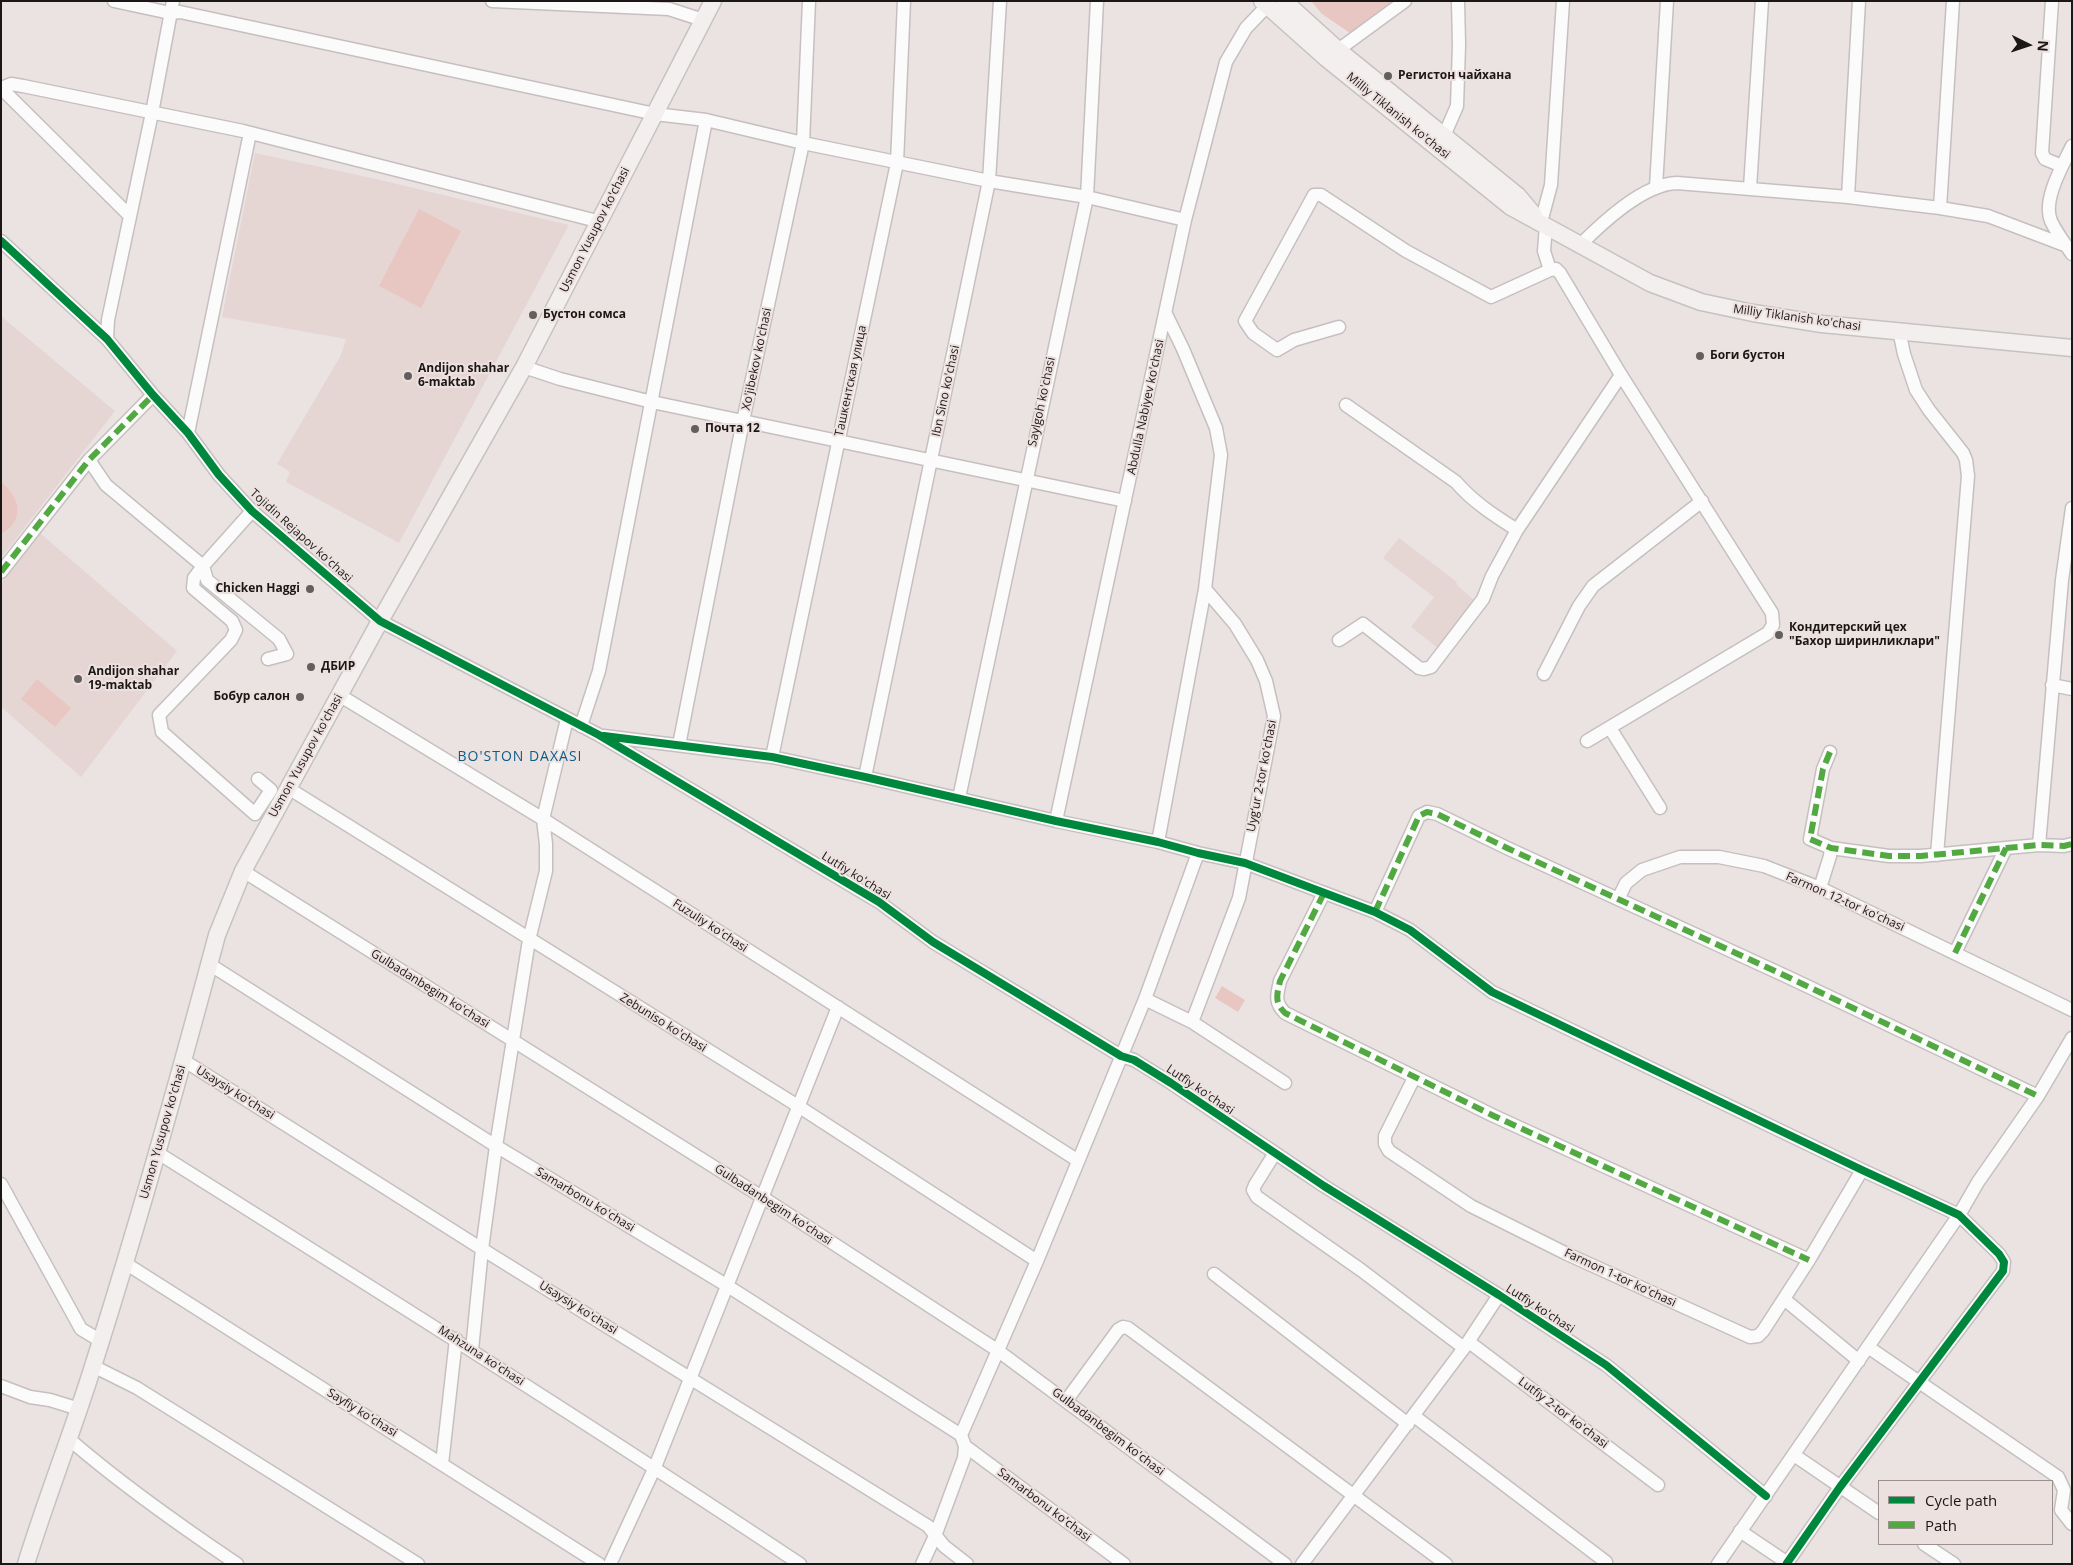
<!DOCTYPE html>
<meta charset="utf-8">
<style>
body{margin:0}
#map{position:relative;width:2073px;height:1565px;overflow:hidden;background:#eae3e2;font-family:"Open Sans",sans-serif}
canvas{display:block}
.frame{position:absolute;inset:0;border:2px solid #1c1717;pointer-events:none}
.legend{position:absolute;left:1878px;top:1480px;width:175px;height:65px;box-sizing:border-box;background:#ede1df;border:1px solid #99908f;margin:0;padding:6px 9px;list-style:none;font-size:15px;color:#1c1717}
.legend li{display:flex;align-items:center;gap:10px;height:25px}
.legend b{width:25px;border:1px solid #99908f}
.north{position:absolute;left:2003px;top:20px;width:50px;height:50px;-webkit-text-stroke:4px #ede1df;paint-order:stroke;rotate:94deg;font-size:14px;font-weight:700;line-height:20px;text-align:center;color:#1c1717}
.north::after{content:'';display:block;margin:auto;width:18px;height:22px;background:#1c1717;clip-path:polygon(50% 0,100% 100%,50% 72%,0 100%)}
</style>
<div id="map">
<canvas width="2073" height="1565"></canvas>
<div class="frame"></div>
<ul class="legend">
<li><b style="height:6px;background:#00873e"></b>Cycle path</li>
<li><b style="height:6px;background:#52a942"></b>Path</li>
</ul>
<div class="north">N</div>
</div>
<script>
const ctx = document.querySelector('canvas').getContext('2d');
ctx.lineJoin = 'round';
function fill(path, color) { ctx.fillStyle = color; ctx.fill(path, 'evenodd'); }
function trace(path, color, width, dash) { ctx.strokeStyle = color; ctx.lineWidth = width; ctx.lineCap = dash ? 'butt' : 'round'; ctx.setLineDash(dash || []); ctx.stroke(path); }
function drawText(font, color, halo, rows, align = 'center') {
  ctx.font = font + ' "Open Sans",sans-serif'; ctx.lineWidth = 4; ctx.setLineDash([]); ctx.textBaseline = 'middle'; ctx.strokeStyle = halo; ctx.fillStyle = color; for (const [text, x, y, turn = 0] of rows) {
    ctx.save(); ctx.translate(x, y); ctx.rotate((+turn || 0) * Math.PI / 180); ctx.textAlign = isNaN(turn) ? turn : align; if (halo) ctx.strokeText(text, 0, 0); ctx.fillText(text, 0, 0); ctx.restore();
  }
}
const built = new Path2D(`
 M255,153L376,179L569,225L399,543L286,482L290,472L277,464L341,355L346,339L222,317Z
 M1,316L115,411L1,558Z
 M40,533L177,651L81,777L1,707V584Z
 M1399,538L1457,582L1456,584L1474,600L1438,648L1411,627L1434,597L1383,558Z`);
const green = new Path2D(`
 M1311,1H1395L1350,33L1322,14Z
 M419,209L461,231L421,308L379,286Z
 M1,482C20,497 26,520 1,534Z
 M37,679L71,708L55,727L21,699Z
 M1222,986L1245,1000L1238,1012L1215,998Z`);
const minor = new Path2D(`
 M114,1L170,13L180,12L655,114L706,120L803,143L989,181L1087,197L1185,220
 M492,1L669,9L703,20
 M2052,1L2042,153L2045,159L2062,166
 M1338,50L1405,1
 M1,88L11,84L23,86L243,131L601,222
 M1,88L130,216
 M1444,136L1457,106L1459,45L1458,1
 M2072,146C2063,165 2042,200 2051,221C2056,232 2065,244 2072,254
 M1656,187L1667,1
 M1750,188L1762,1
 M1848,197L1859,1
 M1940,208L1953,1
 M1541,222L1551,185L1563,1
 M1546,225L1544,251L1550,270
 M1,241L107,339L153,395L188,433L219,475L252,511L380,621L599,735L879,902L933,942L1121,1056L1134,1060L1171,1083L1324,1186L1499,1295L1606,1365L1766,1496
 M1579,246C1602,223 1643,184 1677,183L1848,197L1940,208L1988,216L2067,246
 M1339,327L1294,340L1277,350L1253,333L1245,321L1314,195H1321L1406,251L1491,297L1550,270L1556,269L1560,273L1621,375L1772,613L1773,625L1768,633L1587,741
 M1899,330L1904,354L1916,390L1929,410L1963,453L1966,460L1968,476L1937,855
 M107,339L108,320L152,113L173,1
 M524,367L560,379L652,402L1125,501
 M1346,405L1456,482C1473,502 1495,516 1517,530
 M188,433L250,133
 M89,460L106,485L203,566L194,578L193,588L232,621L236,630L231,640L159,715L162,732L255,814L271,790L258,779
 M252,511L203,566L207,580L279,639L287,654L268,659
 M1,572L89,460L153,395
 M1339,640L1363,624L1419,668L1424,669L1431,667L1483,599L1492,576L1517,530L1621,375
 M1544,674L1579,606L1593,586L1702,501
 M2052,685L2072,689
 M339,695L543,819L1077,1160
 M581,726L599,671L706,120
 M1610,728L1660,808
 M604,736L772,757L865,777L1056,821L1158,842L1198,853L1245,863L1375,912L1410,930L1492,992L1862,1170L1959,1215L1999,1254L2004,1262L2003,1271L1840,1487L1787,1563
 M679,745L743,421L803,143L809,1
 M1830,752L1823,769L1810,839L1831,848L1889,856H1921L2006,848L2039,845L2064,846L2072,844
 M772,757L897,163L904,1
 M865,777L989,181L1000,1
 M288,788L798,1106L1037,1261
 M959,798L1087,197L1097,1
 M1056,821L1185,220L1226,62L1246,28L1267,6
 M1158,842L1205,589L1221,455L1216,428L1183,349L1166,314
 M2039,845L2062,580L2072,508
 M243,871L762,1197L997,1350L1285,1564
 M1820,888L1830,856L1831,848
 M1324,893L1280,981C1277,995 1274,1002 1285,1013L1494,1116L1809,1260
 M1618,899L1626,883L1642,870L1680,857H1719L1764,866L1820,888L2072,1010
 M1375,912L1419,816L1427,812L1437,814L1507,848L1790,978L2038,1096
 M1955,953L2006,848
 M209,964L496,1146L726,1285L961,1435
 M1145,999L1192,1022L1285,1083
 M1192,1022L1239,898L1274,716L1266,681L1257,660L1235,624L1205,589
 M183,1060L482,1249L928,1526L944,1546L967,1564
 M1414,1078L1385,1136V1144L1389,1151L1471,1206L1565,1253L1750,1337L1758,1336L1763,1331L1809,1260L1862,1170
 M158,1153C373,1288 588,1423 800,1564
 M1275,1153L1255,1185L1253,1190L1257,1197L1361,1270L1464,1348
 M1,1184L81,1329L101,1341
 M125,1263L599,1564
 M1214,1274L1408,1424
 M1784,1299L1859,1361
 M1469,1342L1658,1485
 M1868,1347L2058,1477L2064,1490L2061,1510L2072,1524
 M472,1350L482,1249L496,1146L529,940L546,871V844L543,819L567,719
 M93,1366L137,1388L418,1564
 M1,1386L30,1397L50,1400L79,1409
 M1066,1401L1118,1330L1123,1327L1128,1328L1446,1564
 M1414,1416L1606,1562
 M69,1439C122,1485 179,1525 237,1564
 M965,1446L1124,1564
 M1794,1455L1879,1513
 M442,1464L456,1339
 M1740,1531L1789,1564
 M1924,1544L1954,1564
 M610,1564L655,1467L838,1007
 M922,1564L935,1536L964,1458L965,1446L961,1435L1037,1261L1145,999L1198,853
 M1302,1564L1464,1348L1499,1295
 M1718,1564L1959,1215L1978,1182L2038,1096L2072,1038`);
const major = new Path2D(`
 M1262,1L1326,58L1511,207L1650,283L1701,302L1753,313L1822,324L2072,348
 M1284,1L1338,50L1518,196L1534,215
 M26,1564C47,1496 73,1431 94,1363C139,1221 179,1078 217,935L243,871L380,621L524,367L713,1`);
const quiet = new Path2D(`
 M1,572L89,460L153,395
 M1830,752L1823,769L1810,839L1831,848L1889,856H1921L2006,848L2039,845L2064,846L2072,844
 M1324,893L1280,981C1277,995 1274,1002 1285,1013L1494,1116L1809,1260
 M1375,912L1419,816L1427,812L1437,814L1507,848L1790,978L2038,1096
 M1955,953L2006,848`);
const cycleway = new Path2D(`
 M1,241L107,339L153,395L188,433L219,475L252,511L380,621L599,735L879,902L933,942L1121,1056L1134,1060L1171,1083L1324,1186L1499,1295L1606,1365L1766,1496
 M604,736L772,757L865,777L1056,821L1158,842L1198,853L1245,863L1375,912L1410,930L1492,992L1862,1170L1959,1215L1999,1254L2004,1262L2003,1271L1840,1487L1787,1563`);
const markers = [
 [1388,76,5,"#645e5e"],
 [533,315,5,"#645e5e"],
 [1700,356,5,"#645e5e"],
 [408,376,5,"#645e5e"],
 [695,429,5,"#645e5e"],
 [310,589,5,"#645e5e"],
 [1779,635,5,"#645e5e"],
 [311,667,5,"#645e5e"],
 [78,679,5,"#645e5e"],
 [300,697,5,"#645e5e"]
];
const poiNames = [
 ["Регистон чайхана",1398,76],
 ["Бустон сомса",543,315],
 ["Боги бустон",1710,356],
 ["Andijon shahar",418,369],
 ["6-maktab",418,383],
 ["Почта 12",705,429],
 ["Chicken Haggi",300,589,"right"],
 ["Кондитерский цех",1789,628],
 ["\"Бахор ширинликлари\"",1789,642],
 ["ДБИР",321,667],
 ["Andijon shahar",88,672],
 ["19-maktab",88,686],
 ["Бобур салон",290,697,"right"]
];
const streetNames = [
 ["Milliy Tiklanish ko'chasi",1398,116,39],
 ["Usmon Yusupov ko'chasi",595,230,-63],
 ["Milliy Tiklanish ko'chasi",1797,318,8],
 ["Xo'jibekov ko'chasi",757,359,-78],
 ["Ташкентская улица",851,381,-78],
 ["Ibn Sino ko'chasi",946,391,-78],
 ["Saylgoh ko'chasi",1042,402,-78],
 ["Abdulla Nabiyev ko'chasi",1146,407,-78],
 ["Tojidin Rejapov ko'chasi",301,536,42],
 ["Usmon Yusupov ko'chasi",306,756,-61],
 ["Uyg‘ur 2-tor koʻchasi",1262,776,-79],
 ["Lutfiy koʻchasi",856,876,32],
 ["Farmon 12-tor koʻchasi",1845,902,24],
 ["Fuzuliy koʻchasi",710,926,33],
 ["Gulbadanbegim koʻchasi",430,989,32],
 ["Zebuniso ko'chasi",663,1023,32],
 ["Lutfiy koʻchasi",1200,1090,34],
 ["Usaysiy koʻchasi",235,1093,32],
 ["Usmon Yusupov ko'chasi",163,1132,-74],
 ["Samarbonu koʻchasi",585,1200,31],
 ["Gulbadanbegim koʻchasi",773,1205,33],
 ["Farmon 1-tor koʻchasi",1620,1278,25],
 ["Usaysiy koʻchasi",578,1308,32],
 ["Lutfiy koʻchasi",1540,1309,33],
 ["Mahzuna koʻchasi",481,1356,33],
 ["Sayfiy koʻchasi",362,1413,32],
 ["Lutfiy 2-tor koʻchasi",1563,1413,37],
 ["Gulbadanbegim koʻchasi",1108,1432,37],
 ["Samarbonu koʻchasi",1044,1505,37]
];
const neighbourhoodNames = [
 ["BO'STON DAXASI",520,757]
];
fill(built, '#e5d6d4');
fill(green, '#e8c7c2');
trace(minor, '#c5c0bf', 15);
trace(major, '#c6c2c2', 19);
trace(minor, '#fcfbfb', 12);
trace(major, '#f4efef', 16);
trace(quiet, '#52a942', 6, [12, 6]);
trace(cycleway, '#00873e', 8);
for (const [x, y, r, color] of markers) { const dot = new Path2D(); dot.arc(x, y, r, 0, 2 * Math.PI); ctx.fillStyle = color; ctx.fill(dot); trace(dot, '#ede1df', 2); }
drawText('bold 12px', '#1c1717', '#ede1df', poiNames, 'left');
drawText('12px', '#1c1717', '#ede1df', streetNames);
ctx.letterSpacing = '1px';
drawText('14px', '#085e89', '#ede1df', neighbourhoodNames);
ctx.letterSpacing = '0px';
</script>
